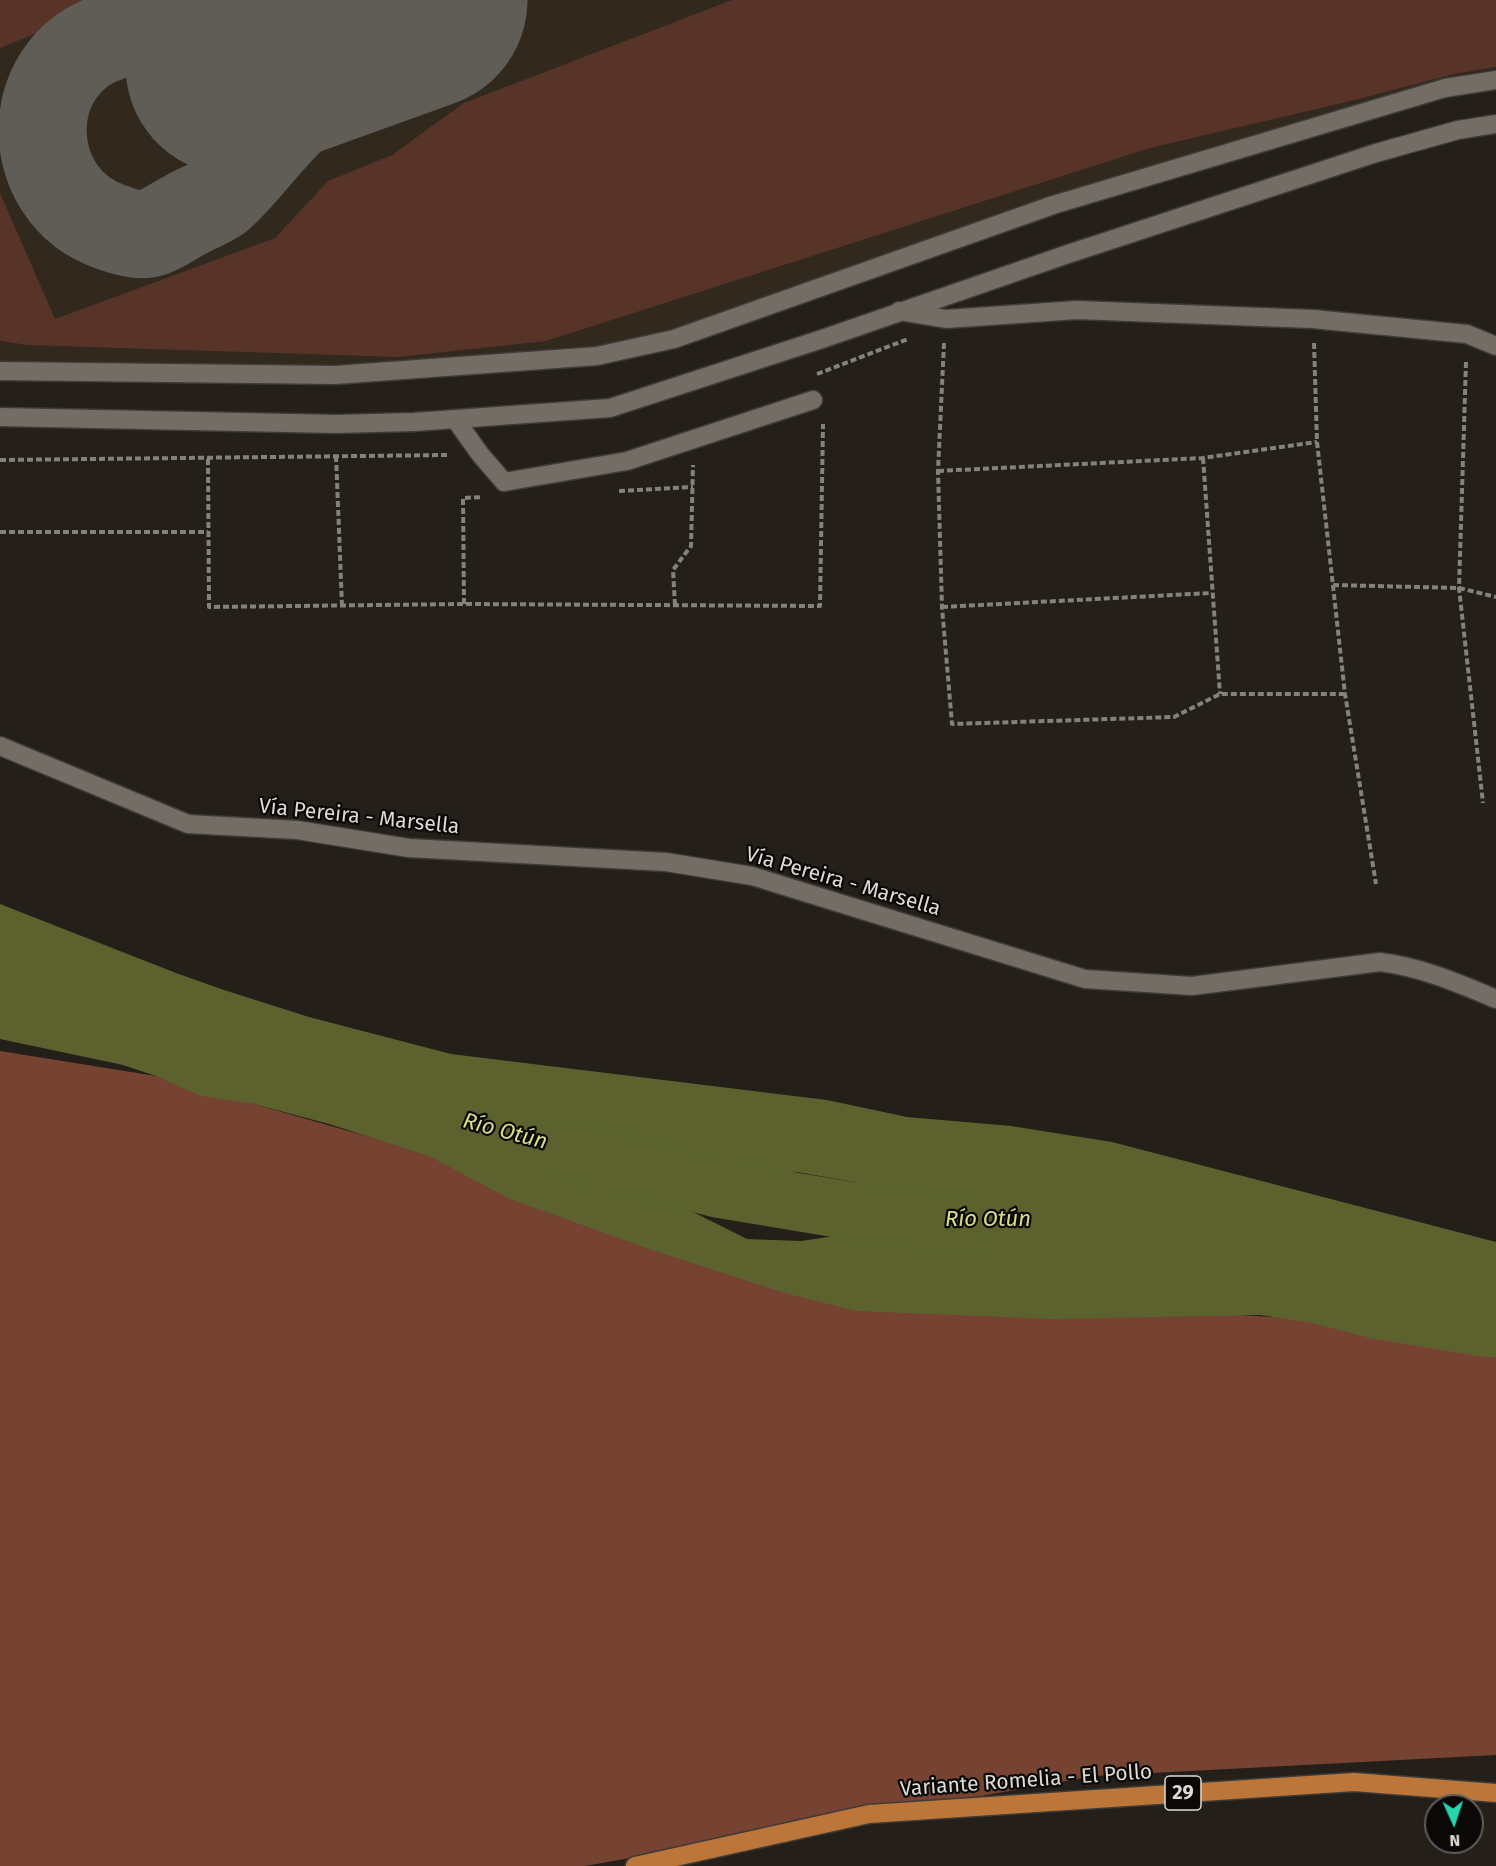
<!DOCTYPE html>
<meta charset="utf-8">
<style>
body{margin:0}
#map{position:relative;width:1496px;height:1866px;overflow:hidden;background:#241f18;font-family:"Fira Sans",sans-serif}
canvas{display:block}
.north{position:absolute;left:1424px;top:1794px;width:60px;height:60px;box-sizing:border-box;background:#0b0907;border:2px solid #5f5d5a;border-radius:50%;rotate:177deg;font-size:16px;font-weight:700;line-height:24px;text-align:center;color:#dedbd7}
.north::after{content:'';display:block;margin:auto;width:21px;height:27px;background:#25d5ae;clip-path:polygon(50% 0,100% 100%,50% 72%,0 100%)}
</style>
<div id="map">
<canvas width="1496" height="1866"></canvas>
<div class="north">N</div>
</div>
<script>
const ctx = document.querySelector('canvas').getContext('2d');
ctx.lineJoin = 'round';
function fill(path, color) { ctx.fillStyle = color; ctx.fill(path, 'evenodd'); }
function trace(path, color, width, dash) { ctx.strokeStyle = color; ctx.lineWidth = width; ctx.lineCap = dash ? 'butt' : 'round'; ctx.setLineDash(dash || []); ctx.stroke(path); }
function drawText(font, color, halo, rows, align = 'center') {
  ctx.font = font + ' "Fira Sans",sans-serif'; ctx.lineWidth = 4.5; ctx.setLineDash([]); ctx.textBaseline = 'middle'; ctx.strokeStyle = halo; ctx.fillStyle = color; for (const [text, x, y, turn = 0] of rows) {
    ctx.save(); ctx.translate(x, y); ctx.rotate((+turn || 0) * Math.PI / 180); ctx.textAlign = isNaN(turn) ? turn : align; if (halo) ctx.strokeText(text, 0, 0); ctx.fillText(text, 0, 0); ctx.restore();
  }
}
const built = new Path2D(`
 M0,0H1496V80L1053,205L674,339L401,372L0,371Z`);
const green = new Path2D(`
 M0,0H118L0,48Z
 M732,0H1496V67L1454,74L1355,100L1150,148L546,341L399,357L28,345L0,341V193L55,319L275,238L328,181L392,155L464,103Z`);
const forest = new Path2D(`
 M0,1051L156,1076L884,1284L1100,1291L1238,1315L1473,1329L1496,1333V1755L1094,1776L585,1866H0Z`);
const water = new Path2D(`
 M0,904L176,973L224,990L309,1017L451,1054L827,1100L907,1117L1011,1126L1112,1142L1496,1242V1357H1484L1370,1338L1312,1323L1260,1315L1053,1319L857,1311L785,1293L655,1251L510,1199L429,1156L329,1124L254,1104L201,1096L156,1076L123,1065L0,1039ZM740,1171L797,1172L854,1182L887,1203L876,1230L801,1241L747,1239L661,1196L647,1172Z`);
const river = new Path2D(`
 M570,1151L719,1189L882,1216L963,1226`);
const taxiway = new Path2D(`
 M235,66C210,53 186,36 157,31C142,28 127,32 113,36C19,63 20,196 111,227C122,231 140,237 151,233C163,229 175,220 187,214C197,208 210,204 219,197C238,181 257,155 274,137C313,95 352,52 391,10`);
const runway = new Path2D(`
 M235,66L418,0`);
const path = new Path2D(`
 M944,343L938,471L942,607L952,724L1174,717L1220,694H1345
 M1314,343L1317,442L1345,694L1376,884
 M1466,362L1459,588L1483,803
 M817,374L908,339
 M336,456L342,606
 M1203,458L1220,694
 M208,459L209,607L464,604L820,606L823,424
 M0,460L449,455
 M938,471L1203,458L1317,442
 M619,491L693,487
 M0,532H208
 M1333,585L1459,588L1496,597
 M464,604L463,498L483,497
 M675,605L673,570L691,546L693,465
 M942,607L1211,593`);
const minor = new Path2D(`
 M899,311L946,319L1077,310L1313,319L1467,334L1496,346
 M455,419L480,454L504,482L627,461L813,400`);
const tertiary = new Path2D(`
 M0,746L188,824L297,830L409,848L666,862L752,876L1085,979L1192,986L1380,962C1421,967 1458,983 1496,999`);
const secondary = new Path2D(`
 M0,371L335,375L597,356L674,339L1053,205L1445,88L1496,80
 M0,417L336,424L414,422L610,408L822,339L1068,254L1376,153L1458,130L1496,124`);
const trunk = new Path2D(`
 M635,1866L869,1814L1354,1782L1496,1793`);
const shields = [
 [1183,1793,36]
];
const shieldNames = [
 ["29",1183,1793]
];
const streetNames = [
 ["Vía Pereira - Marsella",359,817,6],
 ["Vía Pereira - Marsella",843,882,16],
 ["Variante Romelia - El Pollo",1026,1781,-4]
];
const waterNames = [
 ["Río Otún",505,1132,15],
 ["Río Otún",988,1220]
];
fill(built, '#31291d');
fill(green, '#573328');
fill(forest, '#764333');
fill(water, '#5b622d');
trace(river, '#5b622d', 58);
trace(taxiway, '#605c56', 88);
trace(runway, '#605c56', 219);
trace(minor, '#3f3b37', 21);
trace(tertiary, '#3f3b37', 21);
trace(secondary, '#3f3b37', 21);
trace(trunk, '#3f3b37', 21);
trace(path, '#85817b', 4, [6, 3]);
trace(minor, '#736d65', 18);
trace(tertiary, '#736d65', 18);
trace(secondary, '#736d65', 18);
trace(trunk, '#bc763a', 18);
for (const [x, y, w] of shields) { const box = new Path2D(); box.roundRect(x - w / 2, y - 17, w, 34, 4.5); ctx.fillStyle = '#0b0907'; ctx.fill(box); trace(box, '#dedbd7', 1.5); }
drawText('bold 20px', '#dedbd7', null, shieldNames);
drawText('21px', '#dedbd7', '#0b0907', streetNames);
drawText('italic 22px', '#d5e08e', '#0b0907', waterNames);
</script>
